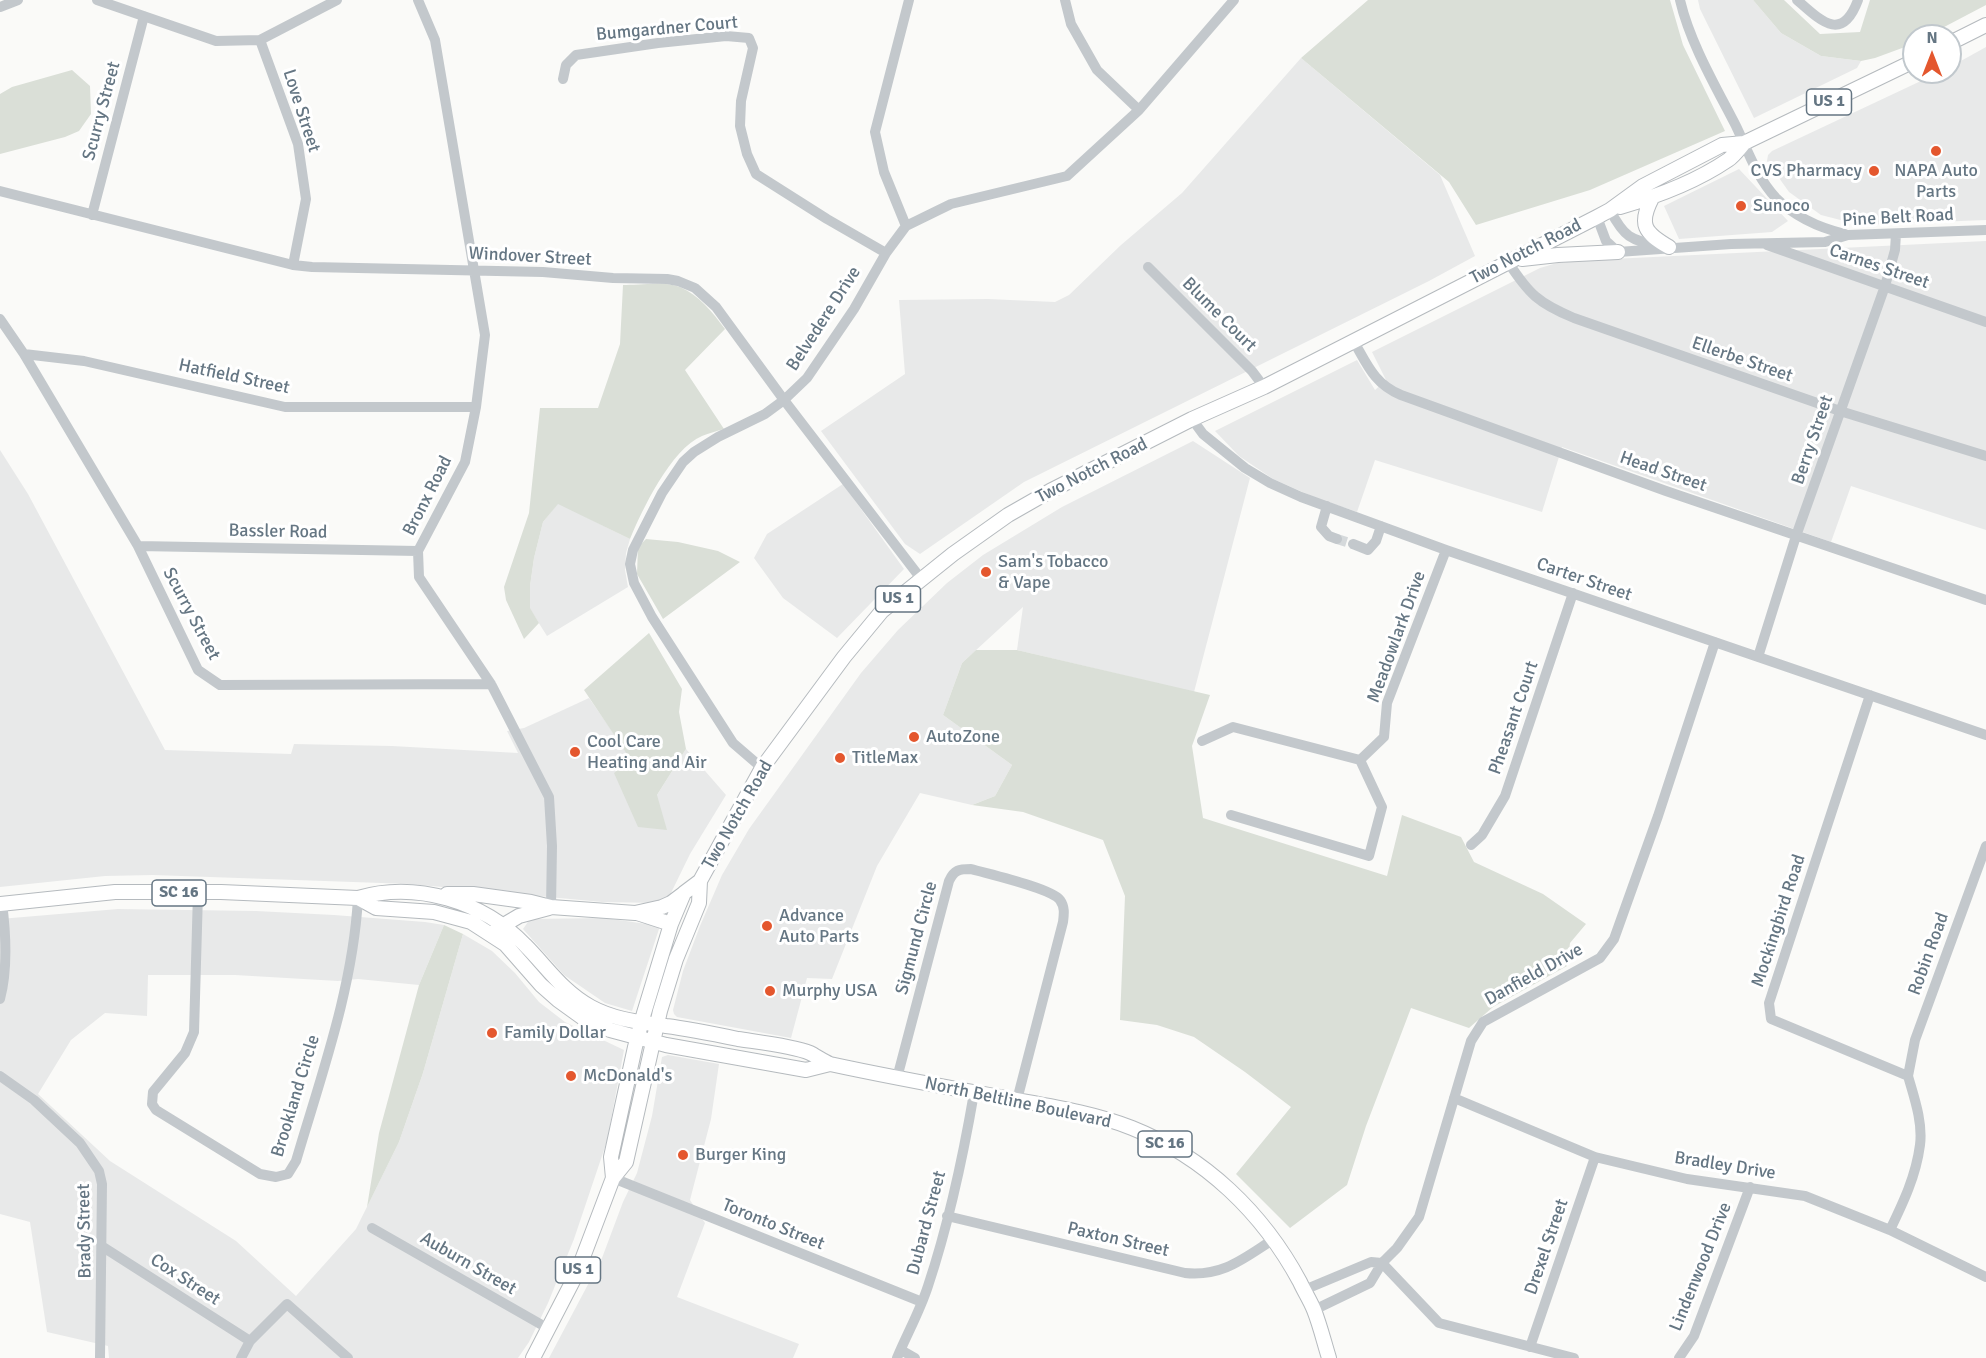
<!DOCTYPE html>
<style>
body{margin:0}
#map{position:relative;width:1986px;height:1358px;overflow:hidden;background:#fafaf8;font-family:Signika,sans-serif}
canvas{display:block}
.north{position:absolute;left:1902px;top:24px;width:60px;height:60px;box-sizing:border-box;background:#fff;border:2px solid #c1c8cd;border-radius:50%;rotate:0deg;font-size:16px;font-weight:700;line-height:24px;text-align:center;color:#657683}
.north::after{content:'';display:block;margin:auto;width:21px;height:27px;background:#e4572e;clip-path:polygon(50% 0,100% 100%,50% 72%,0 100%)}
</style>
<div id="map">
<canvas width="1986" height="1358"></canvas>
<div class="north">N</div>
</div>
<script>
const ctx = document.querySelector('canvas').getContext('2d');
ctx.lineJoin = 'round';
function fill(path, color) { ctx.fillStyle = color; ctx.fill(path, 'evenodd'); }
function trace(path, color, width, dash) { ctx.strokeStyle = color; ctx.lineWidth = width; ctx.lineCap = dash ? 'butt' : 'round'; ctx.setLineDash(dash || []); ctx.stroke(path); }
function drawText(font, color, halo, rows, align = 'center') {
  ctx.font = font + ' Signika,sans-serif'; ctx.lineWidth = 6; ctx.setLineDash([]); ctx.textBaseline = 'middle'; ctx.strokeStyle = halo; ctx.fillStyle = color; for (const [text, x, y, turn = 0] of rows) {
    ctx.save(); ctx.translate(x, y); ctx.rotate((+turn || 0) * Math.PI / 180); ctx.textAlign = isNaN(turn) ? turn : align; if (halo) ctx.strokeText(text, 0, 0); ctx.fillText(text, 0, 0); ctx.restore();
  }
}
const built = new Path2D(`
 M1698,0H1753L1781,33L1821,56L1861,61L1857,68L1754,118L1700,9Z
 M1986,47V220L1860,225L1821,215L1789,192L1767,161L1768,155L1772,151L1940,72H1950V67Z
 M1301,58L1440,175L1475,256L1429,281L1024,482L920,554L905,544L821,431L905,374L899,300L988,299L1055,302L1069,295L1121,245L1182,193Z
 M1739,169L1788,221L1772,232L1679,239L1664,206Z
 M1986,241V530L1851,486L1831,542L1562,447L1542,512L1375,460L1357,512L1316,498L1273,479L1239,456L1215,431L1357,360L1375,390L1386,380L1372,352L1540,268L1557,263L1591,260Z
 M1193,441L1250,478L1194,692L1017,650L1023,607L962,663L943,715L1012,765L995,796L972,805L920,793L877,866L832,979L807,978L791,1038L677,1017L674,1014L673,1010L683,971L700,926L722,875L749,829L861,673L898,630L947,583L983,555L1062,507Z
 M0,450L28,494L165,750L291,754L294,744L392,746L518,753L507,731L524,728L589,698L657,795L686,749L726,795L690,854L670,895L666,900L658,903L602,902L410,884L153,875L105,876L0,887Z
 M843,484L904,569L837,638L783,598L754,558L767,534Z
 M558,503L630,539L626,553L625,570L628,587L547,636L530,609V586L534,558L543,522Z
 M118,909L256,911L334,915L425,922L444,925L419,985L358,979L338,981L235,975H148L147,1016L105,1013L71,1040L38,1094L110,1161L236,1241L296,1296L356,1229L399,1142L423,1073L463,934L492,951L515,973L539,1002L565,1022L624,1050L607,1141L574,1239L548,1303L529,1342L518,1358H109L108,1346L47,1332L30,1222L0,1214V919Z
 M605,918L660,926L632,1011L605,1003L564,975L523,929L530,919Z
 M668,1055L719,1064L711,1119L690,1200L705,1223L677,1297L799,1344L793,1358H549L602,1258L623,1202L637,1173L652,1116L662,1057Z`);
const green = new Path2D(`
 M1368,0H1670L1683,45L1725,131L1590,190L1476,225L1449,182L1301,58Z
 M1753,0H1784L1820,34L1860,32L1870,0H1986V5L1927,36H1914L1913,44L1875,58L1861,61L1821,56L1781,33Z
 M72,70L90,86L91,114L79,131L65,137L0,154V94L12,87Z
 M623,285C638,285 666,281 680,287C699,295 713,313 725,329L685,370L724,429C717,431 709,433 702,436C671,449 642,510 630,539L558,504L543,522L534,558L530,586V608L539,623L524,639L506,600L504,587L529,513L540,408H598L620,344Z
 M646,539L678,542L718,551L740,562L663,619L637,574L638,547Z
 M649,633L682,689L679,712L686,749L657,795L667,830L638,827L614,773L631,760L584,690Z
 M976,650H1017L1210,695L1192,746L1203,818L1387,876L1402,815L1461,837L1474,862L1543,894L1586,924L1570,943L1567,966L1493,1007L1469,1028L1411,1008L1366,1126L1347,1185L1290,1228L1236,1174L1291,1107L1245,1072L1194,1037L1157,1025L1120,1020L1125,896L1103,840L1023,812L972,805L995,796L1012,765L943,715L962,663Z
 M444,925L463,934L423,1073L399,1142L367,1207L379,1133L419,985Z`);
const minorTunnel = new Path2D(`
 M1337,539L1353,544`);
const minor = new Path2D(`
 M97,0L216,41L260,40L337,0
 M418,0L435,40L485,335L476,407L465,462L418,551L419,577L491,684L549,797L552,846L551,907
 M1065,0L1071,24L1097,70L1139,110
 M1680,0C1690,43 1716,87 1736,126C1748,151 1757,178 1776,198C1795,217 1820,228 1845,234
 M1797,0C1821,21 1842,43 1858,0
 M0,7L18,0
 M260,40L298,144L306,199L293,265
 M563,79L566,65L576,55L658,43L726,36L749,38L753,48L741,101L740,126L747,154L756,174L827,219L886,253
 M0,191L293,265L312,267L543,272L613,278L667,279L678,281L695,288L716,307L784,400L922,580
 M1610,210C1624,237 1630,240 1660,246
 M92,215L144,16
 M1597,217L1606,241L1618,252L1731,244L1825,242L1848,235L1986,230
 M906,226L884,172L875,132L909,0
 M1767,245L1986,322
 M1508,262C1529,294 1538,303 1574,318L1840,411L1986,456
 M1148,267L1252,371L1264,387
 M0,319L24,354L138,546L198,670L220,685L491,684
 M1353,340C1367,364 1374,384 1401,395L1666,491L1986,600
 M24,354L84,361L285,407H476
 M1192,419L1203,434L1245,468L1270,483L1301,497L1446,550L1986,735
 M1327,506L1321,527L1329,536L1337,539
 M1353,544L1368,550L1376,541L1381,526
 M138,546L418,551
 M1758,657L1796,536L1885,286L1895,250L1896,234
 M1870,695L1769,1003L1771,1019L1908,1076C1914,1097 1923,1122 1920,1145C1916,1176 1903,1203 1890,1230
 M1202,741L1233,727L1360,760L1382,807L1369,856L1231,815
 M1360,760L1384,737L1387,703L1446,550
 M762,768L733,743L652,617L634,583L630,564L633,550L662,493L683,462L694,452L718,437L765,414L784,400L807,378L854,309L886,253L906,226L951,204L1067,176L1139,110L1234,0
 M1471,845L1482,835L1505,796L1573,593
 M198,893L194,1032L185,1053L153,1092L152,1104L156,1110L260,1174L276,1177L288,1174L296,1161C321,1076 353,988 358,898
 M0,999C8,969 6,934 2,903
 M0,1076L34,1100L80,1143L99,1171L102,1184L100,1358
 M1908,1076L1915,1040L1986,846
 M897,1078L949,881C954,870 959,869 971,869C988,874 1051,888 1060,900C1065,907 1064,914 1063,922L1017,1100
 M1454,1098L1595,1157L1687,1179L1805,1196L1890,1230L1986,1277
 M613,1178L922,1302
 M947,1216L1185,1273C1223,1277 1244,1258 1274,1239
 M372,1228L549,1329
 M103,1247L250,1341
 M1382,1263L1439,1323L1574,1358
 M1304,1290L1371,1262L1382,1263
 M1314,1310L1370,1283L1382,1263L1397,1248L1419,1217L1471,1041L1483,1022L1600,958L1614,939L1658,816L1715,642
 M1530,1347L1595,1157
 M901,1350L915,1358
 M241,1358L250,1341L287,1304L348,1358
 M897,1358C907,1334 920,1311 928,1286C949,1223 963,1157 974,1093
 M1679,1358L1694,1336L1750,1187`);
const major = new Path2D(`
 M1950,43L1986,25
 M1652,198C1638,225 1645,233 1669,247
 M1620,207C1655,197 1697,181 1728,160C1734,156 1739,149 1744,143
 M1522,259L1558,255L1618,252
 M447,894H473L531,902L551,907L635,913L662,907L671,903L683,894
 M358,898L376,908L434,912L471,922L505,944L541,985L558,1000L583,1018L610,1030L666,1045L806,1070L830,1064
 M0,904L115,892H221L358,898C416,881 483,901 525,945C547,967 563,992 591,1007C615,1020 640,1022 666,1026C690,1029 714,1034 738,1039C757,1042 793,1046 810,1053C816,1056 823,1061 830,1064C885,1076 940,1086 995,1096C1041,1105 1089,1111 1132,1128C1205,1157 1263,1213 1300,1282C1304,1291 1310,1300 1314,1310C1320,1325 1324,1342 1329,1358
 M637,913L671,924
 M497,929L519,916L549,908
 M613,1178L611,1157L635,1047L644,1013L671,924L684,893L700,881L762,768L844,657L882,611L953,554L1008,515L1050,491L1192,419L1264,387L1597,217L1610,210L1643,186L1722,145L1744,143L1914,61
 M533,1358L577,1273L613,1178L626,1162L660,1011L676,959L699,903L700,881`);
const markers = [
 [1936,151,6,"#e4572e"],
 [1874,171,6,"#e4572e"],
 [1741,206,6,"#e4572e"],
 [986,572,6,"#e4572e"],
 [914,737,6,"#e4572e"],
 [575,752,6,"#e4572e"],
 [840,758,6,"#e4572e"],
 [767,926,6,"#e4572e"],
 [770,991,6,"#e4572e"],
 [492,1033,6,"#e4572e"],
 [571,1076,6,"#e4572e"],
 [683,1155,6,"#e4572e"]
];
const shields = [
 [1829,102,45],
 [898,599,45],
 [179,893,54],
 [1165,1144,54],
 [578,1270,45]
];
const shieldNames = [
 ["US 1",1829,102],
 ["US 1",898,599],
 ["SC 16",179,893],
 ["SC 16",1165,1144],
 ["US 1",578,1270]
];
const streetNames = [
 ["Bumgardner Court",667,29,-5],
 ["Scurry Street",102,111,-75],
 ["Love Street",301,111,72],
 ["Pine Belt Road",1898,218,-3],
 ["Two Notch Road",1526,252,-27],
 ["Windover Street",530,257,3],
 ["Carnes Street",1879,267,19],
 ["Blume Court",1219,315,45],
 ["Belvedere Drive",824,319,-57],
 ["Ellerbe Street",1742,360,19],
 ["Hatfield Street",234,377,12],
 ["Berry Street",1813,440,-71],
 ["Two Notch Road",1092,471,-27],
 ["Head Street",1663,472,19],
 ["Bronx Road",428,496,-63],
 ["Bassler Road",278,532,1],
 ["Carter Street",1584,580,19],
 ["Scurry Street",191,614,62],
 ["Meadowlark Drive",1397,637,-70],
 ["Pheasant Court",1514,718,-71],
 ["Two Notch Road",738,815,-60],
 ["Mockingbird Road",1779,921,-72],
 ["Sigmund Circle",917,938,-75],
 ["Robin Road",1929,954,-70],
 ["Danfield Drive",1534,975,-29],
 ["Brookland Circle",296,1096,-73],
 ["North Beltline Boulevard",1018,1103,12],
 ["Bradley Drive",1725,1166,9],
 ["Dubard Street",927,1223,-75],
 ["Toronto Street",773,1225,22],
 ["Brady Street",85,1231,-91],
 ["Paxton Street",1118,1240,13],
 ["Drexel Street",1547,1247,-71],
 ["Auburn Street",468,1264,30],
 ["Lindenwood Drive",1701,1267,-68],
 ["Cox Street",185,1280,33]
];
const poiNames = [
 ["CVS Pharmacy",1862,171,"right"],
 ["NAPA Auto",1936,171,"center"],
 ["Parts",1936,192,"center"],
 ["Sunoco",1753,206],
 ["Sam's Tobacco",998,562],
 ["& Vape",998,583],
 ["AutoZone",926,737],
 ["Cool Care",587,742],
 ["Heating and Air",587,763],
 ["TitleMax",852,758],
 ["Advance",779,916],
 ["Auto Parts",779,937],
 ["Murphy USA",782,991],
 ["Family Dollar",504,1033],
 ["McDonald's",583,1076],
 ["Burger King",695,1155]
];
fill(built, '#e8e9e9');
fill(green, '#dadfd7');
trace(minorTunnel, '#d5d9db', 10, [10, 5]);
trace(major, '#b5babe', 16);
trace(minor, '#c3c8cc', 10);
trace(major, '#fff', 14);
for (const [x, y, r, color] of markers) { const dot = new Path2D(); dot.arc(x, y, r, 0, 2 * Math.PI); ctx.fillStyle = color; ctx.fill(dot); trace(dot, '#fff', 2); }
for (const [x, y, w] of shields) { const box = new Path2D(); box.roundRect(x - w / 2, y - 13, w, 26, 4.5); ctx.fillStyle = '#fff'; ctx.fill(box); trace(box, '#657683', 1.5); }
drawText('bold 16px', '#657683', null, shieldNames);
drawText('18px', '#657683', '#fff', streetNames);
drawText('18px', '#657683', '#fff', poiNames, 'left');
</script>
